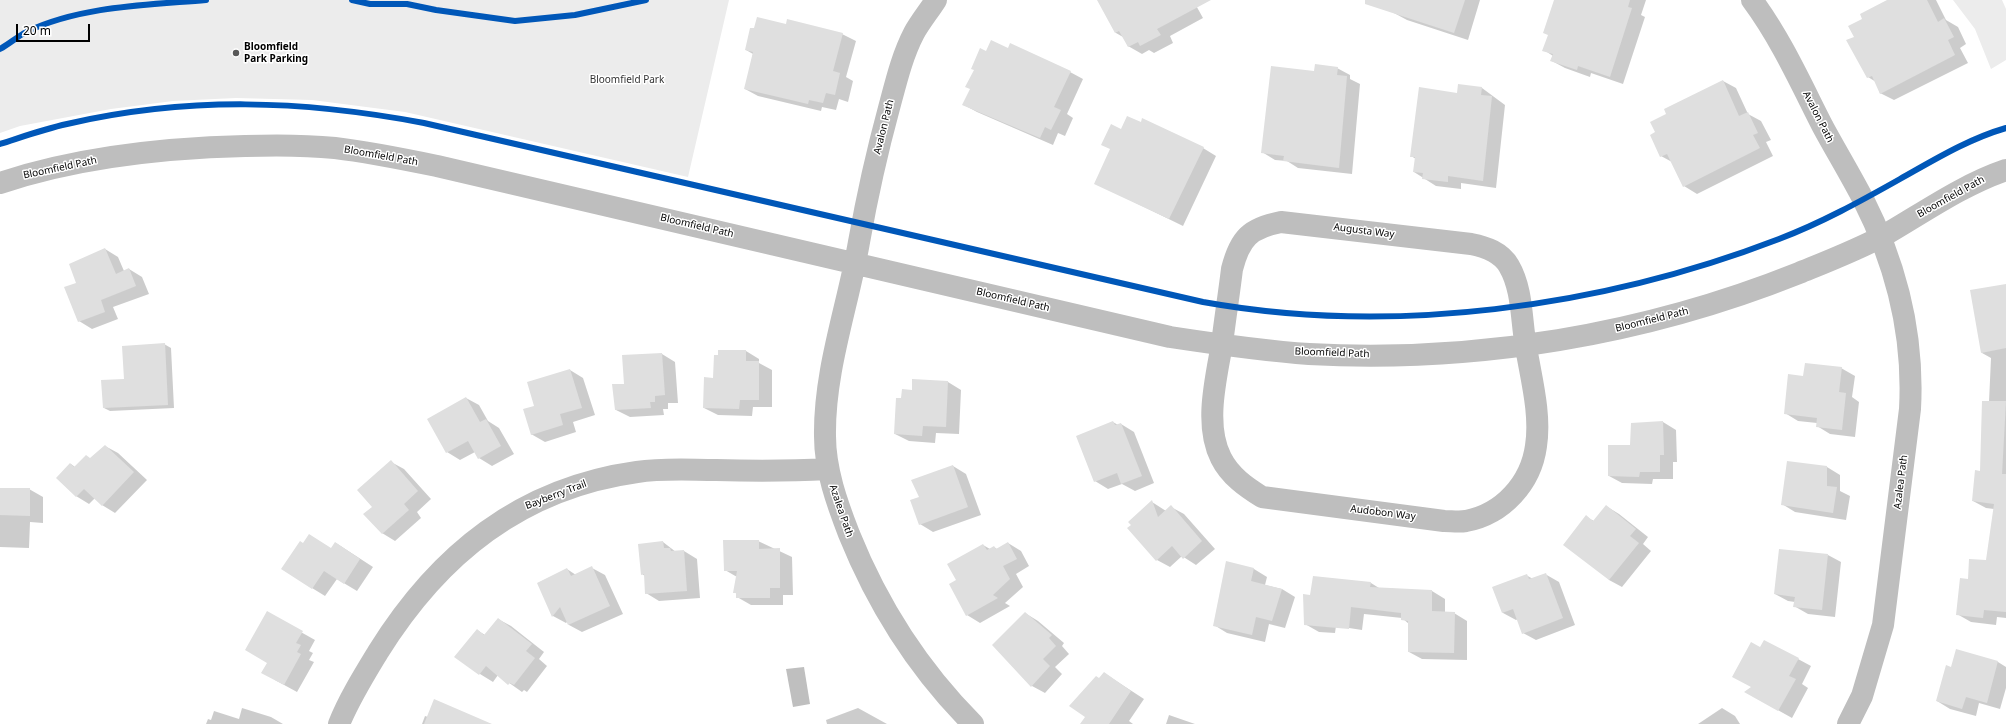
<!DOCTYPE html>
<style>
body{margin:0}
#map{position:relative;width:2006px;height:724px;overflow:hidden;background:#fff;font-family:"Noto Sans",sans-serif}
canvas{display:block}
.scale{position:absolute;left:16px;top:24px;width:74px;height:18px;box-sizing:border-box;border:2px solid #000;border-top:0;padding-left:5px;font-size:12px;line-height:14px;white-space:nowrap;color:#000;-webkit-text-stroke:3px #fff;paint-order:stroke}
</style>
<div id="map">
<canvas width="2006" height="724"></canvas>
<div class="scale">20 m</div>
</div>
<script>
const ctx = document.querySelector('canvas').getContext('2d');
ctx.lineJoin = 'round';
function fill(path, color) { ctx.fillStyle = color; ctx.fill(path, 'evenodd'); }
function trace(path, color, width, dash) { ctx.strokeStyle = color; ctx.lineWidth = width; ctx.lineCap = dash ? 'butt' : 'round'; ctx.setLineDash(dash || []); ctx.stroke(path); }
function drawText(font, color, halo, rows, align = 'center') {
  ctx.font = font + ' "Noto Sans",sans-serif'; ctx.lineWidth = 3; ctx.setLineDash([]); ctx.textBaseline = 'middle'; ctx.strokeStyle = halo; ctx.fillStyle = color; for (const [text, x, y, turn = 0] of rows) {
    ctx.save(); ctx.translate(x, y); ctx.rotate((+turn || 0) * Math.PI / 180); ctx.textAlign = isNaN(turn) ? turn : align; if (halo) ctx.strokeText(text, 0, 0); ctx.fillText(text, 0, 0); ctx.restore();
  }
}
const green = new Path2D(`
 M0,0H729L688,177L405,112L312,100L236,98L173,101L111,109L20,126L0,133Z
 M1953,0H2002L2006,9V60L1991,69L1975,29Z`);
const water = new Path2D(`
 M804,667L810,704L793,707L786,669Z`);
const shadow = new Path2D(`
 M1098,0H1193L1203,18L1170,36L1173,43L1154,53L1149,50L1142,54L1128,46L1123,37L1116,33Z
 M1388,0H1480L1468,40L1407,20L1394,13Z
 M1555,0H1646L1641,15L1645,17L1623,84L1591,73L1590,77L1565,68L1552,61L1553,56L1544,50L1549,35Z
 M1890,0H1936L1946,20L1958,27L1966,44L1960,48L1968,63L1894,100L1880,93L1876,82L1868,77L1855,37L1863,19Z
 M787,26L842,34L856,41L846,77L853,81L848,102L839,99L836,110L822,107L821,111L758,96L745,89L753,54L746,50Z
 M1008,49L1070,72L1083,79L1067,114L1073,118L1065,136L1058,133L1053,145L977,112L964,105L987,52Z
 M1337,68L1350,75V79L1360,84L1352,174L1298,168L1287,161L1275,160L1262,152L1315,73Z
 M1723,81L1736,88L1748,114L1761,121L1771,140L1766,142L1773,156L1697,194L1684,186L1672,162L1661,156L1656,133L1667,114L1665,110Z
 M1482,88L1505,105L1496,188L1461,183V189L1436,186L1414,172L1416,159L1411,156L1458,94Z
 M1121,130L1203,148L1216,156L1183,226L1095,183Z
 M105,249L118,257L124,271L129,269L142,277L149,294L113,307L118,319L92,329L79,321L77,284Z
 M2006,285V618L1997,617L1996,625L1971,622L1957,614L1969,580L1987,561L1994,509L1986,508L1973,501L1981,472L1989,402L1991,358L1982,353Z
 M164,344L171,348L174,408L110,411L104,408L125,380Z
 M719,351H746L759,359V363L772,370V407H753L752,416L718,415L704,408L714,379Z
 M662,354L675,362L678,403H668V409H663L664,415L630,417L616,410L625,384L623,356Z
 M1841,368L1855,376L1852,397L1859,402L1855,437L1830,434L1817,426V423L1798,421L1785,413L1804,377Z
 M570,370L583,378L595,415L573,422L576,432L545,442L531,434L535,406Z
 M913,380L948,382L961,390L959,434L936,433L935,443L909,441L895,434L902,399L913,391Z
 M466,398L479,405L488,421L499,428L514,454L492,466L479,458L475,452L460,460L447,452Z
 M1113,422L1118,425L1121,424L1134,432L1154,483L1135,491L1122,484L1108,489L1095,481Z
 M1663,422L1676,430L1677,462H1673V479H1653L1652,484L1622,483L1609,476Z
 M105,446L118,453L147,480L115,513L102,505L95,498L89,504L76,496L71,464L75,467L91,459Z
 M391,462L404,469L431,499L417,512L421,518L395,541L382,533L373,507Z
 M953,466L966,474L981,515L933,532L920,524L921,498Z
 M1827,467L1840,475V491L1850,496L1846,520L1795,512L1782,504Z
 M0,489H29L43,497V523L30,522L29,548L0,547Z
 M1152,502L1166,511L1171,507L1184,514L1215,549L1196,565L1182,556L1170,567L1157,560Z
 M1606,506L1619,514L1648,537L1643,544L1651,551L1622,587L1609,580L1586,517L1594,521Z
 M758,541L792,557L793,595H783V605H751L737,597V594L734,592L737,577L725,570Z
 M663,542L676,552L684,551L697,559L700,598L659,601L646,593L645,576L642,574Z
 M336,543L373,567L357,591L337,579L325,596L312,588L303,544L332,549Z
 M1008,543L1021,551L1029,566L1016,574L1023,587L1005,603L1010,606L980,623L967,615L957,581L983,545L990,549L994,547L997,549Z
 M1828,555L1841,562L1835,617L1808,614L1794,606L1795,602L1788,601L1775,594Z
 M1227,562L1254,569L1267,577L1265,585L1282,589L1295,597L1285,628L1269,624L1265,642L1227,633L1214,625Z
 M592,568L605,575L623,614L582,632L569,625L567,622L566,623L553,616L538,583L567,569L576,575Z
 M1545,574L1559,582L1575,625L1536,640L1523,633L1518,619L1516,620L1503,613L1493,588L1526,575L1533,579Z
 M1371,583L1379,588L1432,591L1445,599V613H1454L1467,621V660L1422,659L1409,652V624L1402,618L1364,614L1362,630L1336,626L1335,633L1319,632L1305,624L1311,597Z
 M267,613L315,640L309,651L313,653L309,660L314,662L297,692L275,680Z
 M1025,613L1038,621L1064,643L1062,646L1069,654L1055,667L1062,674L1045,693L1032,686Z
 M498,619L511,626L544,652L539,659L547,666L527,692L524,690L522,692L498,675L493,682L480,674L477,630L485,635Z
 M1761,648L1798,659L1811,666L1802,684L1808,688L1792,718L1758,699L1752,687Z
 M1957,651L1998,662L2006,667V688L2000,709L1979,703L1976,716L1950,709L1937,701L1952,668Z
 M1104,673L1144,699L1129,721L1133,724H1083L1100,679Z
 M242,708L271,717L283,724H206L208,719L211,720L214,711L239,719Z
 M858,708L887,724H827L826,720Z
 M1722,708L1735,716L1740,724H1698Z
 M1169,715L1195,724H1166Z
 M425,716L428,717L486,724H422Z`);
const building = new Path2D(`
 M1097,0H1211L1157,29L1161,35L1140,46L1138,42L1128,47L1119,31L1115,33Z
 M1365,0H1465L1454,33L1365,4Z
 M1554,0H1630L1628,7L1632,8L1610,77L1578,66L1577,70L1550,61L1553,54L1542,51L1548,35L1543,33Z
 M1887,0H1927L1938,22L1944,18L1954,37L1948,40L1955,55L1880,94L1872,76L1867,78L1846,40L1854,37L1848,26L1862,19L1860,14Z
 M757,17L786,24L787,19L843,33L833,71L840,73L835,95L826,93L823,103L809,100L808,104L744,89L753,52L745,50L750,28H754Z
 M991,40L1008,48L1010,43L1071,71L1054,107L1061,110L1051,130L1045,127L1040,138L962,105L970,89L965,87L974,70L971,69L980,48L986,51Z
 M1315,64L1338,67L1337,75L1347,76L1339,168L1283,161L1284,156L1261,153L1271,66L1314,71Z
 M1723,80L1739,116L1748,112L1758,133L1753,135L1760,148L1683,187L1667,154L1660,157L1650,135L1655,132L1650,122L1666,114L1664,109Z
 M1458,84L1482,87L1481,95L1492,96L1483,181L1448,176V182L1422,179L1423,173L1413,172L1415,157H1410L1419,87L1457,93Z
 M1127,116L1141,122L1142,118L1204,147L1169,219L1094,184L1110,149L1101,145L1111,124L1121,129Z
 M105,248L116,274L129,268L136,286L101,300L105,312L78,322L64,287L76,283L69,264Z
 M2006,284V348L1981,353L1970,290Z
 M165,343L168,405L103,408L101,380L124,379L122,346Z
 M718,350H746V361H759V400H740L739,409L703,408L704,377L713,378L714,355H718Z
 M662,353L665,395L655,396V402H650L651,408L615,410L612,384H624L622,355Z
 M1805,363L1842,367L1839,392L1846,393L1842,430L1816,427L1817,418L1784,414L1788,374L1803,376Z
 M570,369L582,408L560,414L563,425L531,435L523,409L534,406L527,382Z
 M912,379L948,381L946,427L923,426L922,436L894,434L896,398H901L902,389L912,390Z
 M466,397L480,422L486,419L501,446L478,459L468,441L446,453L427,419Z
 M1982,401H2006L2002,474H2006V612L1984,610L1983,618L1956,615L1960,578L1968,579L1969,559L1986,560L1994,504L1972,501L1975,470L1980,471Z
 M1113,421L1115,425L1121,423L1142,476L1121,484L1117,473L1094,482L1076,436Z
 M1663,421L1664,455H1660V472H1640L1639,477L1608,476V445H1630L1631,423Z
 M105,445L134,472L102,506L84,489L76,497L56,478L70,463L74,467L86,455L90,458Z
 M391,460L418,491L404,504L409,510L382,534L363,514L372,507L357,490Z
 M1787,461L1827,466V486L1837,487L1833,513L1781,505Z
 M953,465L968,507L919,525L910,500L919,497L911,480Z
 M0,488H30V516L0,515Z
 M1152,500L1158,517L1171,505L1202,541L1183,559L1172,546L1156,561L1127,528L1131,525L1128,522Z
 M1606,505L1636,529L1630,536L1639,543L1609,580L1563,545L1586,515L1593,521Z
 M309,534L331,548L335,542L360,559L344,584L324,571L312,589L281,569L300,541L303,543Z
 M723,540H759V549L780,548V588H770V598H736V593H733L737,571H724Z
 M663,541L664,548H670L671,551L684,550L687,591L645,594L644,574L641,575L638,544Z
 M1008,542L1017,559L1003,566L1010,579L993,595L998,598L966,616L949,584L956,580L947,564L983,544L987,550L994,546L996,549Z
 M1779,549L1828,554L1822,610L1793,607L1795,597L1774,594Z
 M1226,561L1254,568L1251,581L1282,589L1272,621L1256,617L1252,635L1213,626Z
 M592,566L610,606L568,625L560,607L552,617L537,583L567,568L571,576Z
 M1546,573L1563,618L1522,634L1513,609L1502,613L1492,587L1527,574L1529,579Z
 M1313,576L1371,582L1370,587L1432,590V611L1455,612L1454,653L1408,652V621L1401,620V613L1351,607L1349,629L1304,625L1303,594L1310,595Z
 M267,611L303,631L296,643L301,645L297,652L301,654L284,685L261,673L267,663L245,650Z
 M1025,612L1052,635L1049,638L1056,646L1043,659L1050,666L1031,687L992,645Z
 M498,618L532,644L526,651L535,658L514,685L510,683L508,685L486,666L479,675L454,657L477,629L484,635Z
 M1764,640L1799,658L1789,676L1796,679L1778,711L1744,692L1751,687L1732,677L1751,642L1760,647Z
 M1956,649L1998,661L1987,703L1966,697L1962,709L1936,701L1946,665L1951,667Z
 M1104,672L1131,691L1109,724H1080L1085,717L1069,706L1096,676L1099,678Z
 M434,699L492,724H424Z`);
const minor = new Path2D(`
 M936,0C929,11 920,22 914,33C902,56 896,82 889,108C877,152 867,197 859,242C848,306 824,370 825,436C825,470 837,503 849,534C878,606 918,669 973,724
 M1752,0C1781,39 1801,84 1823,127C1836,151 1850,174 1863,199C1896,264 1914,336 1910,409L1883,625L1862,696L1848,724
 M0,183C78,157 163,148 245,146C275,145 305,145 335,148C369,152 403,159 437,166L1170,337C1216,344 1263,351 1309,354C1476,363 1644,335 1799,273C1826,262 1857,250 1883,236C1923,213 1962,185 2006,170
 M1281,222L1471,244C1486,247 1501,252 1509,266C1523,290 1521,321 1526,347C1531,378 1541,414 1536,446C1531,483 1503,514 1466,521C1459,522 1451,521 1444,521L1262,497C1246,487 1230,476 1221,458C1204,425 1216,379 1222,344C1225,319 1229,294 1232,269C1240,238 1250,228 1281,222Z
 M339,724C349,699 364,675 378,652C439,554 521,488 637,472C663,468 690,470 716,470C753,471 791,471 828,469`);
const cycleway = new Path2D(`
 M352,0L370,4H407L436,10L515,21L575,15L646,0
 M0,49C9,44 17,37 26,32C80,6 146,5 206,0
 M0,144C22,137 44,129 67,124C189,96 302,100 424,123L1203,302C1392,336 1600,308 1779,239C1821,223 1861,201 1900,179C1934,160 1968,139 2006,128`);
const markers = [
 [236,53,4,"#595959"]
];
const poiNames = [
 ["Bloomfield",244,47],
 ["Park Parking",244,59]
];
const parkNames = [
 ["Bloomfield Park",627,80]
];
const streetNames = [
 ["Avalon Path",1818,117,63],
 ["Avalon Path",884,127,-76],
 ["Bloomfield Path",381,156,10],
 ["Bloomfield Path",60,168,-12],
 ["Bloomfield Path",1951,197,-29],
 ["Bloomfield Path",697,226,13],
 ["Augusta Way",1364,231,7],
 ["Bloomfield Path",1013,300,13],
 ["Bloomfield Path",1652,320,-14],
 ["Bloomfield Path",1332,353,2],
 ["Azalea Path",1901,482,-83],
 ["Bayberry Trail",556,495,-21],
 ["Azalea Path",841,511,71],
 ["Audobon Way",1383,513,7]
];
fill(green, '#ececec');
fill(water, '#bfbfbf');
fill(shadow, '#0003');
fill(building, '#dfdfdf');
trace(minor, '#bebebe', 22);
trace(cycleway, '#0057b8', 6);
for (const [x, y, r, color] of markers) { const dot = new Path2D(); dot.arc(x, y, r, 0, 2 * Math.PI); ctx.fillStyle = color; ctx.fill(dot); trace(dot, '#fff', 1.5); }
drawText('bold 10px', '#000', '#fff', poiNames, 'left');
drawText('10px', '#333', '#fff', parkNames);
drawText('10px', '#000', '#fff', streetNames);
</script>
